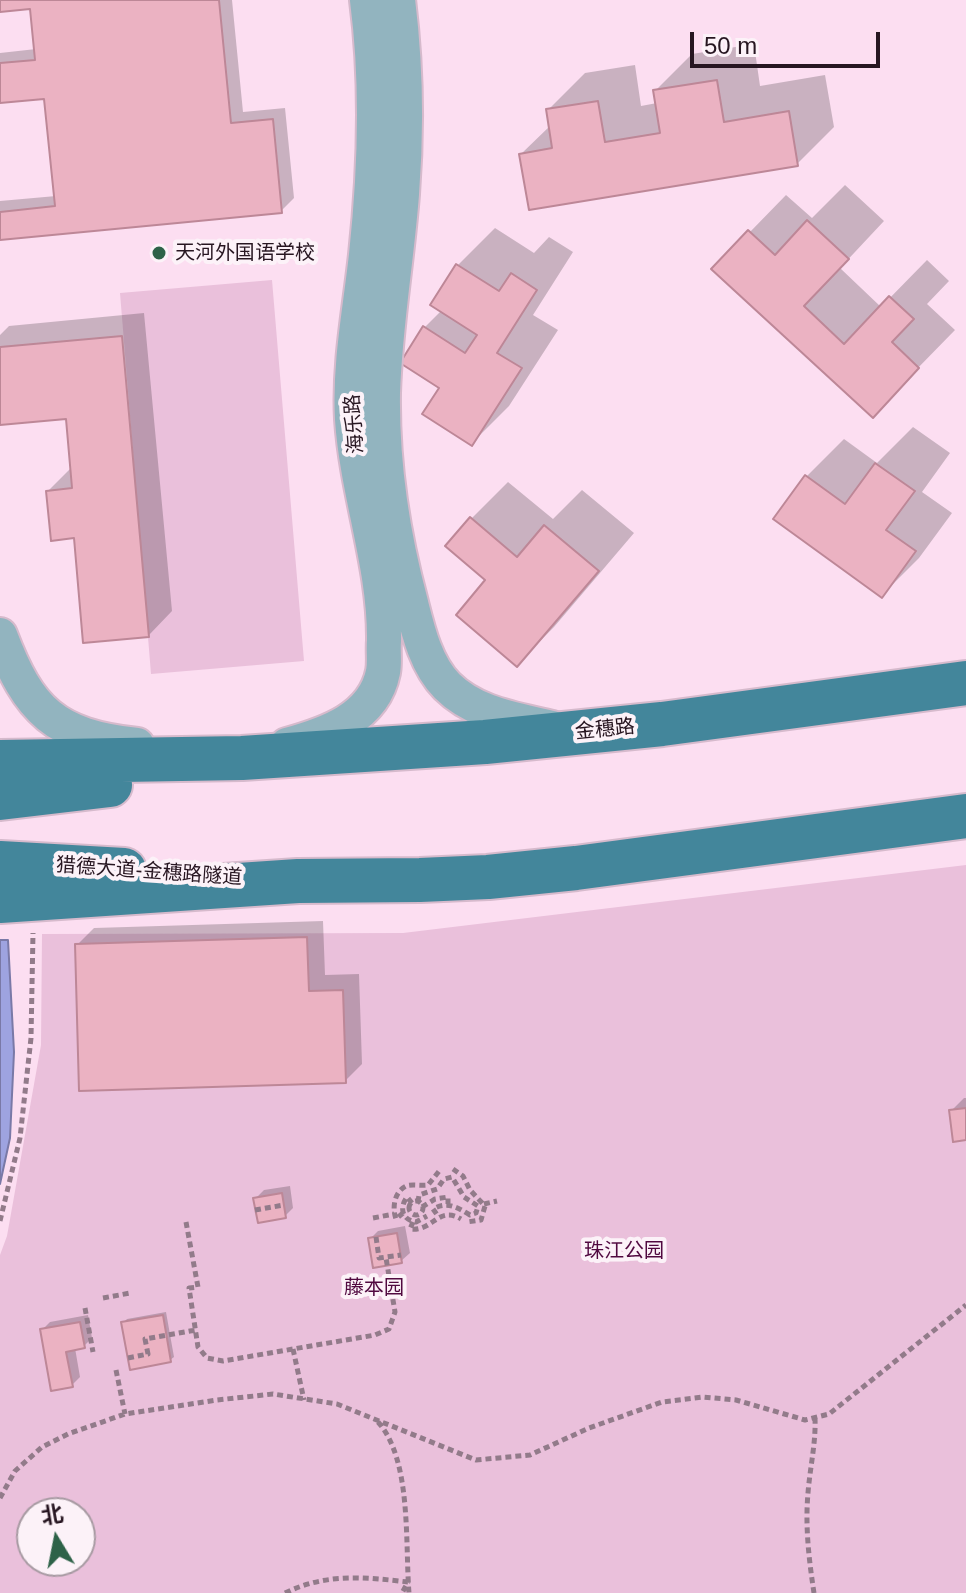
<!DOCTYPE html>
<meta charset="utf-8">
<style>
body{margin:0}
#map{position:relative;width:966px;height:1593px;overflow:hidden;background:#fcdef1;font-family:Arial,"Noto Sans SC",sans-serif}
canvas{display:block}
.north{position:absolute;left:16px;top:1497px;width:80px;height:80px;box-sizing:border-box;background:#fcf2f8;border:2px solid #a79aa2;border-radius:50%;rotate:350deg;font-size:22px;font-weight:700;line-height:32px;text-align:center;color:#271621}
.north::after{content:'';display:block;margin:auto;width:28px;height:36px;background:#2d6248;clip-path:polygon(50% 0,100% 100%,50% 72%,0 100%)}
.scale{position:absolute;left:690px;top:32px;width:190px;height:36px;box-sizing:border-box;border:4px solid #271621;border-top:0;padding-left:10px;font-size:24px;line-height:28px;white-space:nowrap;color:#271621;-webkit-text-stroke:6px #fcf2f8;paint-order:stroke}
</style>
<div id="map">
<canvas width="966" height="1593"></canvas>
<div class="north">北</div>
<div class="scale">50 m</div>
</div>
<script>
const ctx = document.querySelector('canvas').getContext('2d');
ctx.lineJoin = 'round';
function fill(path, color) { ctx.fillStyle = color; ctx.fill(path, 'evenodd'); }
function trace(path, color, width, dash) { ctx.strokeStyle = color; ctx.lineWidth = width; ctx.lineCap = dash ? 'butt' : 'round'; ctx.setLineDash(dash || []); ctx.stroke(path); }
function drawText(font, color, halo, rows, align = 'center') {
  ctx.font = font + ' Arial,"Noto Sans SC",sans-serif'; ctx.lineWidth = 8; ctx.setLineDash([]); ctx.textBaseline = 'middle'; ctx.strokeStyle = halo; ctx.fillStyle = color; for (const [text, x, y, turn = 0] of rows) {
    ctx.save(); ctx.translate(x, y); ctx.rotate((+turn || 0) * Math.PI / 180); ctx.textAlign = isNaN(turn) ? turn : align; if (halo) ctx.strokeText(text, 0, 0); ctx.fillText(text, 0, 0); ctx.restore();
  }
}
const green = new Path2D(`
 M272,280L304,661L151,674L120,293Z
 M966,865V1593H0V1255L7,1236L41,1045L42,934L403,933ZM32,1513H80V1561H32Z`);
const water = new Path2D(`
 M0,940H8L14,1052L10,1138L0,1184Z`);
const shadow = new Path2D(`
 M0,0H232L243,112L285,108L294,198L281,211L0,238V201L56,196L46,96L0,101V53L36,49L32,7L0,10Z
 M754,44L760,86L825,75L834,127L797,164L521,154L551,125L548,110L585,73L635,65L641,106L657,103L655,91L692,54Z
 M845,185L884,221L840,268L881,307L927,260L949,281L927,304L955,330L872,415L750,232L786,195L812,218Z
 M495,228L534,253L549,237L573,252L533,315L558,330L509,406L472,443L441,387L425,327L442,310L458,265Z
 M144,313L172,611L149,635L75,536L48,491L72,467L67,417L0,423V335L9,326Z
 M913,427L950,453L922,492L952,513L919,558L882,595L807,476L844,439L877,463Z
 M508,482L553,519L582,490L634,533L554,627L517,664L488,580L471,519Z
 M323,921L325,975L359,974L362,1064L345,1081L77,945L94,928Z
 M964,1098H966V1138L951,1111Z
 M290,1186L293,1208L285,1216L255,1199L264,1190Z
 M405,1226L410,1253L401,1261L370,1239L378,1231Z
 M166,1312L174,1357L170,1360L123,1323L127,1319Z
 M88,1315L92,1338L84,1346L75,1348L80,1377L72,1385L42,1330L50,1322Z`);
const building = new Path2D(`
 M0,0H219L231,123L273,119L282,213L0,240V212L55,206L44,99L0,103V63L35,60L30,9L0,12Z
 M717,80L724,122L789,111L798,166L529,210L519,154L552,148L546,109L598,101L605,142L660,133L653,90Z
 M807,220L849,259L804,306L844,344L889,296L914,319L892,342L919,368L873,418L711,269L748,230L775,255Z
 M456,264L499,291L511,273L537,290L497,353L522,368L472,446L422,414L439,388L400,363L423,326L465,353L477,335L430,305Z
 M122,336L149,637L83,643L74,538L51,541L46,491L72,488L66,419L0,425V347Z
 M875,463L915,491L886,530L916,551L882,598L773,519L805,475L845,504Z
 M470,517L517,557L544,525L599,571L517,667L456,615L485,580L445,546Z
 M307,937L309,991L343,990L346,1083L79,1091L75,944Z
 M966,1108V1140L953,1142L949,1110Z
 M282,1193L286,1218L258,1223L253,1198Z
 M397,1233L402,1263L373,1268L368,1238Z
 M163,1315L171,1362L130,1370L121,1322Z
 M80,1322L85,1348L66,1352L73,1387L51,1391L40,1329Z`);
const path = new Path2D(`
 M453,1169L463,1176L470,1190L485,1206L481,1220L467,1222
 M409 1208a7 7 0 1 1 14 0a7 7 0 1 1-14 0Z
 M418,1202L419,1195L437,1189L444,1179L452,1177L464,1197L478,1206L476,1213L470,1215C457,1207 447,1201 433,1209L438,1216
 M412,1203L407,1197C399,1208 402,1220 416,1222L427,1216
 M484,1204L497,1201
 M422,1207L435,1199L448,1197V1204
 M255,1210L284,1205
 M403,1213L396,1219C392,1208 394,1192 406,1186C411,1184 421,1186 428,1185L440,1170
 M373,1218L394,1214
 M0,1221L20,1138L31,1038L33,933
 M186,1222L198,1287L189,1288L198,1347L207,1358L223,1361L375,1335L389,1329L395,1312L386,1258
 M413,1222L410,1229C433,1232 438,1205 461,1219
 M376,1237L379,1258L401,1255
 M103,1298L130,1293
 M85,1308L93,1352
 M293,1349L304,1400
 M128,1358L148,1354L145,1339L196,1330
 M116,1370L125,1414
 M378,1422C412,1460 405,1544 409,1593
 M0,1498L15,1471L42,1447L68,1434L125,1414L217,1400L273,1394L337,1404L476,1460L530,1455L589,1428L662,1402L703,1397L736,1400L805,1420L829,1414L966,1305
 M285,1593C326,1573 364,1577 408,1582L402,1593
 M814,1593C809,1560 805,1527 808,1493C810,1467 816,1443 815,1418`);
const minor = new Path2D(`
 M398,0C406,64 407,129 402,194C397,260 385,326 383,393C382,463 393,536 411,603C418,631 426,665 447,686C475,714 515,719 552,728
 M0,635C29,712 55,736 137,745
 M287,745C327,734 374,718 383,672C385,662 383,651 384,641C385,566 357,494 352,419C349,364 360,310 366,255C375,171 378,84 367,0`);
const major = new Path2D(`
 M0,762L242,758L485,742L662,724L966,683
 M0,798L110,785
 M0,863L124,870
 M0,901L298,881L420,880L488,877L576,868L966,816`);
const markers = [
 [159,253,8,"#2d6248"]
];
const poiNames = [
 ["天河外国语学校",175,253]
];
const streetNames = [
 ["海乐路",355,424,-94],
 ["金穗路",605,730,-6],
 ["猎德大道-金穗路隧道",149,872,4]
];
const parkNames = [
 ["珠江公园",624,1251],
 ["藤本园",374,1288]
];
fill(green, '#eac0db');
fill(water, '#9ea3e0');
trace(water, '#7a79a7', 2);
fill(shadow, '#0003');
fill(building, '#ebb2c2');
trace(building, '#bd8797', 2);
trace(minor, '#d6bacc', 38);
trace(major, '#d6bacc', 48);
trace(path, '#927b8a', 5, [6, 4]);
trace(minor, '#92b4bf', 34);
trace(major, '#43869b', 44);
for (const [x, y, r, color] of markers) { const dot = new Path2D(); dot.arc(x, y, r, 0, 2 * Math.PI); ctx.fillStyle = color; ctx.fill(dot); trace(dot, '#fcf2f8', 3); }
drawText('20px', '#271621', '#fcf2f8', poiNames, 'left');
drawText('20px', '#271621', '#fcf2f8', streetNames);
drawText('20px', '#510940', '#fcf2f8', parkNames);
</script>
